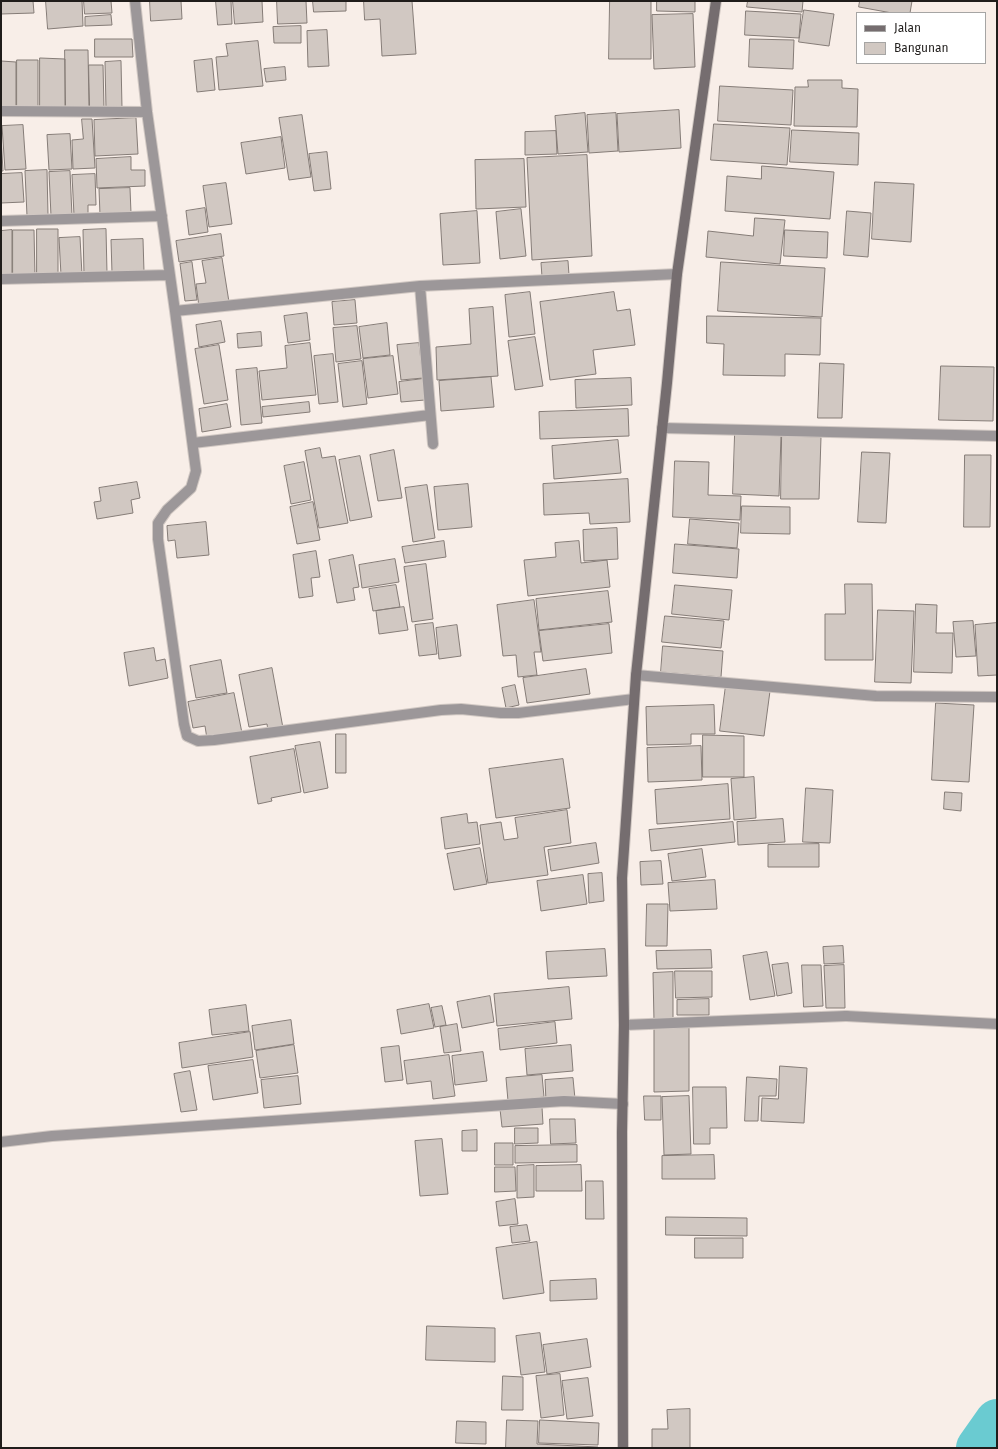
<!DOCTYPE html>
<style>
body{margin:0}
#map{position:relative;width:998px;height:1449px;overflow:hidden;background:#f8eee8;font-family:"Fira Sans",sans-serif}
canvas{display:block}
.frame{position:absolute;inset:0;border:2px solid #201d1b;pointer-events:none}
.legend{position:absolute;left:856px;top:12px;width:130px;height:52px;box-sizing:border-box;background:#fff;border:1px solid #a6a5a4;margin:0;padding:5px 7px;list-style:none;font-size:12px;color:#201d1b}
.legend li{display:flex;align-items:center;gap:8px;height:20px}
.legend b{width:20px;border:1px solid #a6a5a4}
</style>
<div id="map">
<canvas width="998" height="1449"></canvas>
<div class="frame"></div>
<ul class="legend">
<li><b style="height:5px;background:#756d6f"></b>Jalan</li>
<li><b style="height:11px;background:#d1c8c2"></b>Bangunan</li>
</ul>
</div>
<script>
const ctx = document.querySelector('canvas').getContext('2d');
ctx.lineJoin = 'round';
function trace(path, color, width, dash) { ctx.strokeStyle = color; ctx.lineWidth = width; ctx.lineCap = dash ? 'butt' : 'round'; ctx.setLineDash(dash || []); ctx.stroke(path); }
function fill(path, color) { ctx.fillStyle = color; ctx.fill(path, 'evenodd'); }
const river = new Path2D(`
 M978,1448L997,1421`);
const building = new Path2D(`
 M1,1H33L34,13L1,14Z
 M46,1H82L83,26L48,29Z
 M84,1H111L112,13L85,14Z
 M150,1H181L182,19L151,21Z
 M216,1H231L232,24L218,25Z
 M233,1H262L263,22L235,24Z
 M277,1H306L307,23L278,24Z
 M313,1H346V11L314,12Z
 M364,1H412L416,54L382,56L380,19L365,20Z
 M610,1H651V59H609Z
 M657,1H695V12L657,11Z
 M748,1H803L802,12L747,7Z
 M860,1H912L910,13H892L859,7Z
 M804,10L834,14L829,46L799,42Z
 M746,11L801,14L799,38L745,35Z
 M693,14L695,67L654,69L652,15Z
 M111,15L112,25L85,26V17Z
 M301,26V43H274L273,27Z
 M327,30L329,66L308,67L307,31Z
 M95,39H132L133,57H95Z
 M750,39L794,40L793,69L749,67Z
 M258,41L263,86L219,90L216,57L228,56L226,44Z
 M65,50H88L89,108L66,109Z
 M40,58L65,59V109H40Z
 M212,59L215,90L197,92L194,61Z
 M17,60H38V109H17Z
 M1,61L16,62V109H1Z
 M121,61L122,108H106L105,62Z
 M89,65H103L104,109H90Z
 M285,67L286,80L266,82L264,69Z
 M808,80H842V88L858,89L857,127L794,126L795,87H808Z
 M720,86L793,90L791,125L718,121Z
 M679,110L681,148L619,152L617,114Z
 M585,113L588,152L558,154L555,116Z
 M616,113L618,151L589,153L587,115Z
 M302,115L311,177L289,180L279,118Z
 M136,118L138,154L95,156L94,120Z
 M82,119H92L95,168L73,169L72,140L83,139Z
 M714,124L790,128L787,165L711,160Z
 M23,125L26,169L5,170L2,126Z
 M792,130L859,133L858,165L790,162Z
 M556,131L557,154L525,155V132Z
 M70,134L72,169L49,170L47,135Z
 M1,136L3,171H1Z
 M281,137L285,168L246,174L241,143Z
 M327,152L331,189L314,191L309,154Z
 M587,155L592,256L532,260L527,158Z
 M131,157V170H145V186L97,188L96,159Z
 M524,159L526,207L476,209L475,160Z
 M762,166L834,172L830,219L725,211L727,176L761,179Z
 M47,170L48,215L27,216L25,171Z
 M70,171L72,216H51L49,172Z
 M22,173L24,202L1,203V174Z
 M95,174L96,205H88V215H74L72,175Z
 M875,182L914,184L911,242L872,239Z
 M226,183L232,224L209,227L203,186Z
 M130,188L131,213L100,215L99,189Z
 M205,208L208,232L189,235L186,211Z
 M521,209L526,256L500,259L496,212Z
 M477,211L480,263L443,265L440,214Z
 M847,211L871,213L868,257L844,255Z
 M755,218L785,220L780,264L706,257L708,231L753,236Z
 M37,229H58V274H37Z
 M106,229L107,273L84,274L83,230Z
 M12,230V277H1V231Z
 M13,230H34L35,277H13Z
 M785,230L828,232L827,258L784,256Z
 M221,234L224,256L179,262L176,241Z
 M80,237L82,275H61L59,238Z
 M143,239L144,272L112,273L111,240Z
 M222,258L229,302L199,307L196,284L206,283L202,261Z
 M568,261L569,275L542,277L541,263Z
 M192,262L197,300L185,301L180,264Z
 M721,262L825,268L822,317L718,311Z
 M530,292L535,334L509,337L505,295Z
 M614,292L617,311L630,309L635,345L593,350L596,374L550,380L540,302Z
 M355,300L357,323L334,325L332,302Z
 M493,307L498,376L437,380L436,347L471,344L469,309Z
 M307,313L310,340L288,343L284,316Z
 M707,316L821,318L820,355L785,354V376L723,375L724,344L707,343Z
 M221,321L225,342L199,347L196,325Z
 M387,323L390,355L363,358L359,327Z
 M357,326L361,359L336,362L333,328Z
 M261,332L262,346L238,348L237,334Z
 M535,337L543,386L515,390L508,341Z
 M310,343L316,395L262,400L259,371L287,368L285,346Z
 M419,343L423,378L401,380L397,345Z
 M219,345L228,400L204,404L195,349Z
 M333,354L338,402L319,404L314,356Z
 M393,356L398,394L368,398L363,359Z
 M362,361L367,404L343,407L338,364Z
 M820,363L844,364L842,418H818Z
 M941,366L994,367L993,421L939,420Z
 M257,368L262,423L241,425L236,370Z
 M491,377L494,407L441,411L439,381Z
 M631,378L632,405L576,408L575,380Z
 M423,379L425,400L401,402L399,382Z
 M309,402L310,412L263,417L262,407Z
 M227,404L231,427L202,432L199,409Z
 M628,409L629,436L540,439L539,412Z
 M735,434L781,436L779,496L733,494Z
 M782,436L821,437L819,499H781Z
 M618,440L621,473L554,479L552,446Z
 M320,448L322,458L335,456L348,523L319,528L305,451Z
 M394,450L402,498L378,501L370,455Z
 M862,452L890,453L886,523L858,522Z
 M965,455H991L990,527H964Z
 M360,456L372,517L350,521L339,460Z
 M675,461L709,462L708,495L741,496L740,520L673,517Z
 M304,462L311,500L291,504L284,466Z
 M628,479L630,522L590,524L589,513L544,515L543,484Z
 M137,482L140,498L131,500L133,513L97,519L94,502L101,501L99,488Z
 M468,484L472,527L438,530L434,487Z
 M427,485L435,538L413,542L405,488Z
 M313,502L320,540L297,544L290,507Z
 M742,506L790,507V534L741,533Z
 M690,519L739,523L737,548L688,544Z
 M206,522L209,555L177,558L175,540L168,541L167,526Z
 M617,528L618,559L584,561L583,530Z
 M444,541L446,557L405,563L402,547Z
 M579,541L581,563L607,560L610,587L528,596L524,560L556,557L555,543Z
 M675,544L739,549L737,578L673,573Z
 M316,551L320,577L311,578L313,596L299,598L293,555Z
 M353,555L359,587L353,588L355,600L337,603L329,560Z
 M395,559L399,582L362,588L359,565Z
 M426,564L433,619L412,622L404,567Z
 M845,584H872L873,660H825V614H845Z
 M396,585L400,607L373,611L369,589Z
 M675,585L732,590L729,620L672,614Z
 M608,591L612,622L539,630L536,599Z
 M534,600L541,652H534L537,675L518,677L516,655L503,656L497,605Z
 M916,604L937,605L936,633H953L952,673L914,672Z
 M404,607L408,630L379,634L376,611Z
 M878,610L914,611L911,683L875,682Z
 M665,616L724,621L721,648L662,642Z
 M973,621L976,656L956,657L953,622Z
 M433,623L437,654L419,656L415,625Z
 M997,623V675L978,676L975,625Z
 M609,624L612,653L543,661L539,631Z
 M457,625L461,656L439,659L436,628Z
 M663,646L723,651L721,677L661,672Z
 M154,648L156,661L165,659L168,678L129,686L124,653Z
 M221,660L227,693L196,698L190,666Z
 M272,668L283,728L268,731L267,724L249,727L239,675Z
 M586,669L590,694L527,703L523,678Z
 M515,685L519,705L506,708L502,688Z
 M726,685L770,691L764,736L720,731Z
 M234,693L242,733L207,739L205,726L193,728L188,702Z
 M936,703L974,705L969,782L932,780Z
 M714,705L715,734H691V744L647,745L646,707Z
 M336,734H346V773H336Z
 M703,735L744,736V777H703Z
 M320,742L328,788L304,793L295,746Z
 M701,746L702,780L648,782L647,748Z
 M294,749L301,792L271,798L272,801L258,804L250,757Z
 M563,759L570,808L496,818L489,769Z
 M754,777L756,818L734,820L731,779Z
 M728,784L730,819L657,824L655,790Z
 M806,788L833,790L830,843L803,842Z
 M945,792L962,793L961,811L944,809Z
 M567,810L571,843L544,847L548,875L488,883L480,825L501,822L504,840L518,838L515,818Z
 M467,814L468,823L477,822L480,844L445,849L441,818Z
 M783,819L785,842L738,845L737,822Z
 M733,822L735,842L651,851L649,830Z
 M596,843L599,863L551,871L548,850Z
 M819,844V867H768V845Z
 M480,848L487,884L454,890L447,854Z
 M702,849L706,877L672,881L668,854Z
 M661,861L663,884L641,885L640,862Z
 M602,873L604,901L589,903L588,874Z
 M583,875L587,904L541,911L537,881Z
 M715,880L717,909L670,911L668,883Z
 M647,904H668L667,946H646Z
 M843,946L844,963L824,964L823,947Z
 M605,949L607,976L548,979L546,952Z
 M711,950L712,968L657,969L656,951Z
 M767,952L775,996L750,1000L743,956Z
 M788,963L792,993L777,996L772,965Z
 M802,965H821L823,1006L804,1007Z
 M844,965L845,1008H826L824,966Z
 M675,971H712V997L676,998Z
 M673,972V1021H654L653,973Z
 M569,987L572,1019L497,1026L494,994Z
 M490,996L494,1022L462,1028L457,1002Z
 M709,999V1015H677V1000Z
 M429,1004L434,1028L401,1034L397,1010Z
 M246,1005L249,1031L212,1035L209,1010Z
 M442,1006L446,1025L435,1027L431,1008Z
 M291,1020L294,1044L255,1050L252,1026Z
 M555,1022L557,1043L500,1050L498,1029Z
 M457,1024L461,1051L444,1053L440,1027Z
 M689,1028V1091L654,1092V1029Z
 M250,1032L253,1057L182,1068L179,1043Z
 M294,1045L298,1073L260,1078L256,1051Z
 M571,1045L573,1071L527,1075L525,1049Z
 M399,1046L403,1080L385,1082L381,1048Z
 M483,1052L487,1081L455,1085L452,1056Z
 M449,1055L455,1096L433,1099L431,1081L407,1084L404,1061Z
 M253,1060L258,1093L213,1100L208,1066Z
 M780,1066L807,1068L804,1123L761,1121L762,1098L778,1099Z
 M190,1071L197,1110L181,1112L174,1074Z
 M542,1075L544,1097L508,1101L506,1078Z
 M298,1076L301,1104L264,1108L261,1080Z
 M747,1077L777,1079L776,1096H759L758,1121H745Z
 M573,1078L575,1099L546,1101L545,1080Z
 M693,1087H726L727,1128H710V1144H694Z
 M644,1096H661V1120H645Z
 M689,1096L691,1154L664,1155L662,1097Z
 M542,1107L543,1124L502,1127L500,1109Z
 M550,1119H575L576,1143L551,1144Z
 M515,1128H538V1143L515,1144Z
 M477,1130V1151H462V1131Z
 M442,1139L448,1194L420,1196L415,1141Z
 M495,1143H513V1165H495Z
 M577,1145V1162L515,1163V1146Z
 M714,1155L715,1179H662V1156Z
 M534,1165V1197L517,1198V1166Z
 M581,1165L582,1191H536V1166Z
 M495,1167H515L516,1191L495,1192Z
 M586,1181H603L604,1219H586Z
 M515,1199L518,1224L499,1226L496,1202Z
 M666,1217L747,1218V1236L666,1235Z
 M527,1225L530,1241L512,1243L510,1227Z
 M695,1238H743V1258H695Z
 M537,1242L544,1293L503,1299L496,1248Z
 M596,1279L597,1299L550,1301V1281Z
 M427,1326L495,1328V1362L426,1360Z
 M540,1333L545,1372L521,1375L516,1336Z
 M587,1339L591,1367L547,1374L543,1345Z
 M560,1374L564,1415L541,1418L536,1376Z
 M503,1376L523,1377V1410H502Z
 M588,1378L593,1416L567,1419L562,1381Z
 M690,1409V1448H652V1429H668L667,1410Z
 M507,1420L538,1421L537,1444L598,1447V1448H506Z
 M540,1420L599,1423L598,1445L539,1443Z
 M457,1421L486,1422V1444L456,1443Z`);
const lane = new Path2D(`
 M846,1016L997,1024`);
const street = new Path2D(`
 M135,1L147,112L175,311L420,286L677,274
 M1,111L147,112
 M1,221L162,216
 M1,279L170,275
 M420,286L433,444
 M175,311L196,471L191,488L167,510L158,523V539L184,724L187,736L198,741L214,740L441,710L461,709L501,713H518L634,699
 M662,428L997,436
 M193,443L430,415
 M636,675L876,696L997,697
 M624,1025L846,1016
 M1,1142L52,1136L564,1101L623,1104`);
const secondary = new Path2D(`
 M623,1448L622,1132L624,1025L622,878L636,675L667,383L677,274L716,1`);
trace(river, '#6acbd1', 44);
fill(building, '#d1c8c2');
trace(building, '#857c77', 1);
trace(lane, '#d1c8c3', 12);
trace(street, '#d1c8c3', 12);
trace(secondary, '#d1c8c3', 12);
trace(lane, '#9c9799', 10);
trace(street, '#9c9799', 10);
trace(secondary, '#756d6f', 10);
</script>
